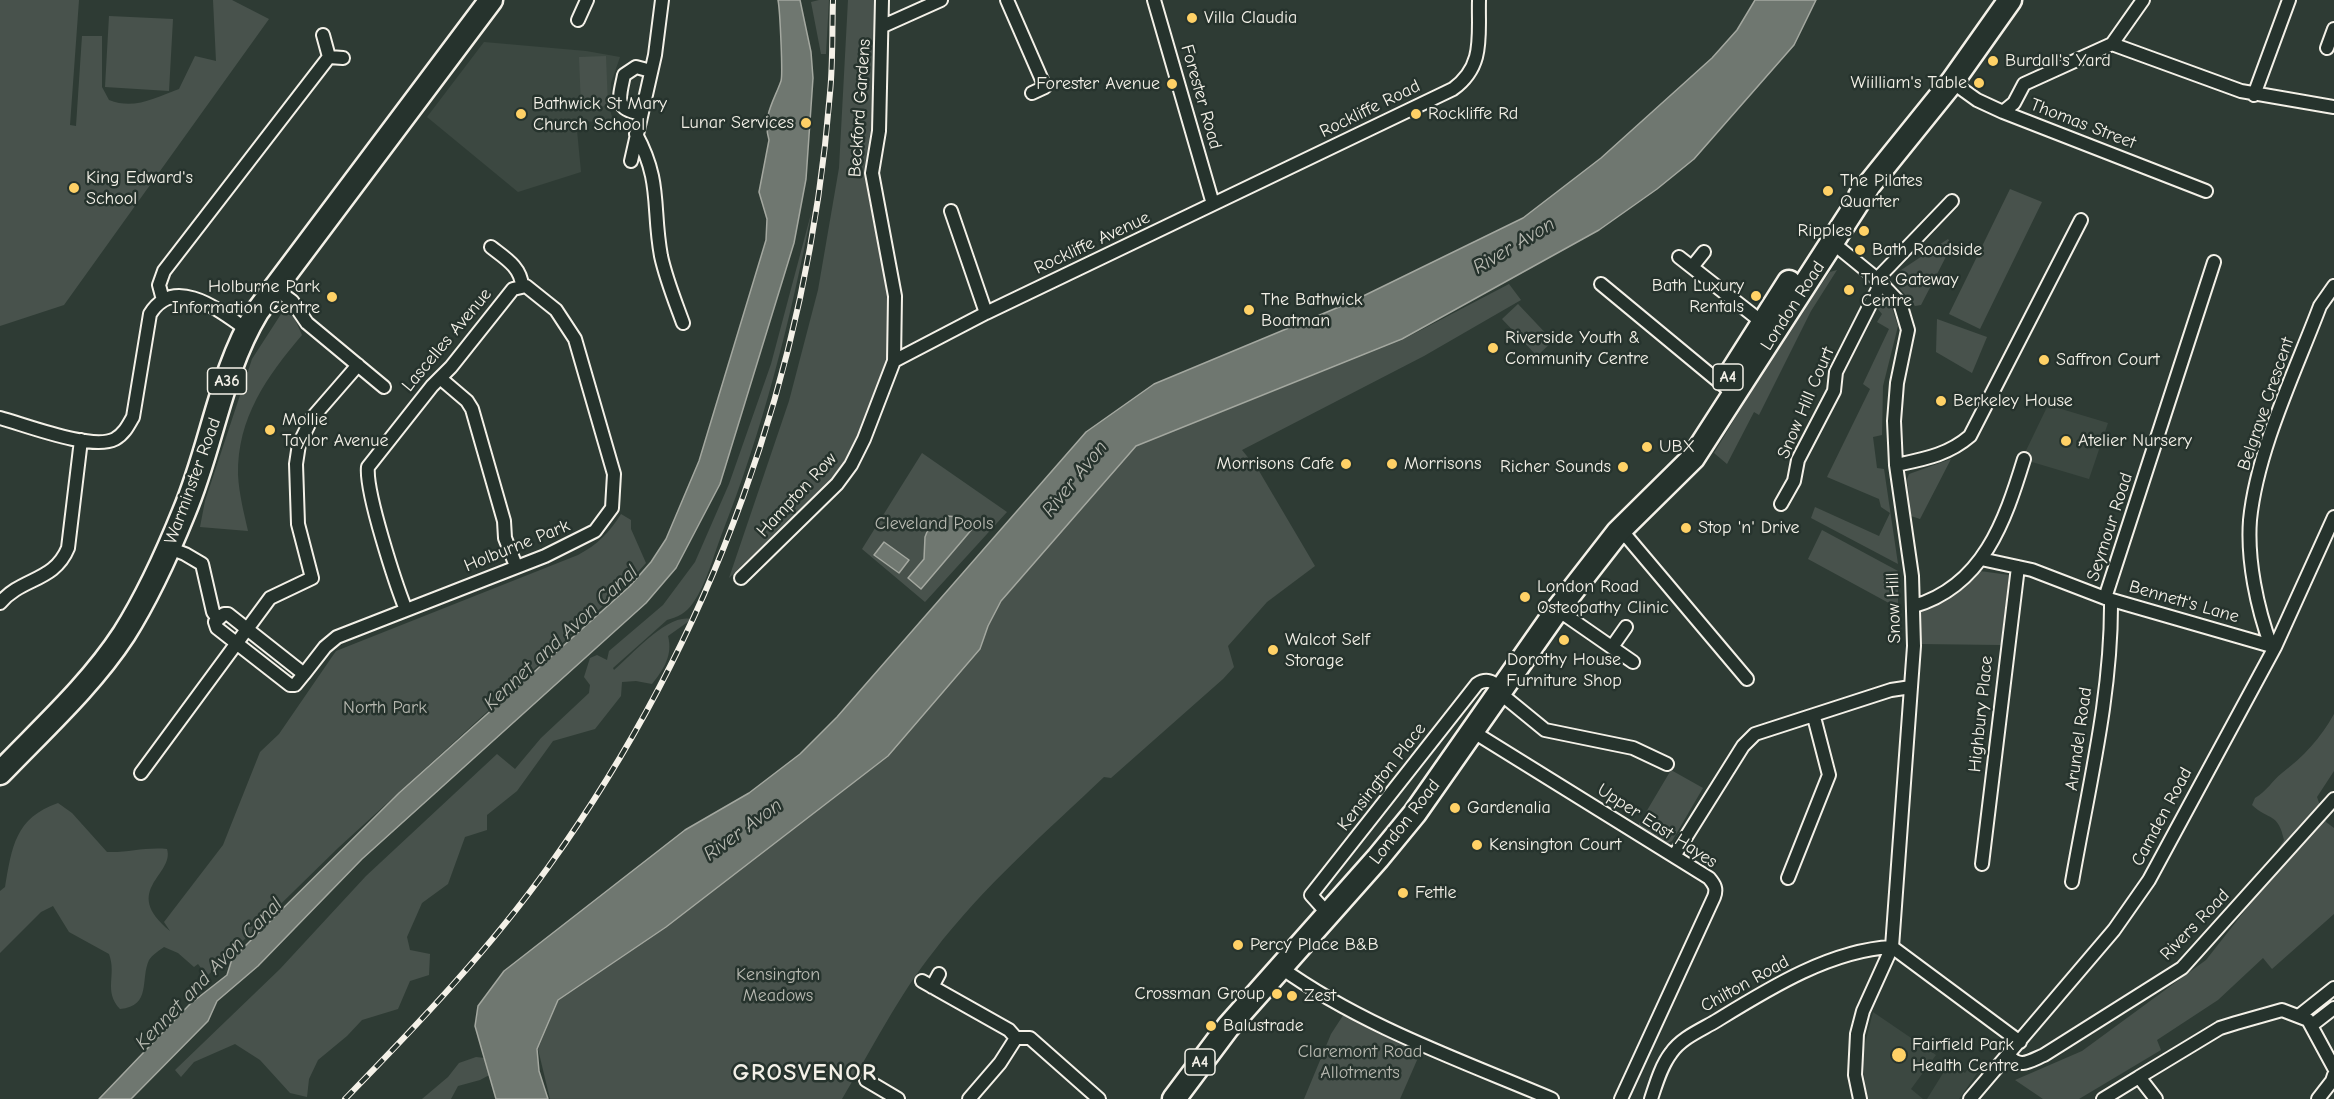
<!DOCTYPE html>
<style>
body{margin:0}
canvas{display:block;background:#2e3b34}
</style>
<canvas width="2334" height="1099"></canvas>
<script>
const ctx = document.querySelector('canvas').getContext('2d');
ctx.lineJoin = 'round';
function fill(path, color) { ctx.fillStyle = color; ctx.fill(path, 'evenodd'); }
function trace(path, color, width, dash) { ctx.strokeStyle = color; ctx.lineWidth = width; ctx.lineCap = dash ? 'butt' : 'round'; ctx.setLineDash(dash || []); ctx.stroke(path); }
function drawText(font, color, halo, rows, align = 'center') {
  ctx.font = font + ' "Comic Neue",sans-serif'; ctx.lineWidth = 5; ctx.setLineDash([]); ctx.textBaseline = 'middle'; ctx.strokeStyle = halo; ctx.fillStyle = color; for (const [text, x, y, turn = 0] of rows) {
    ctx.save(); ctx.translate(x, y); ctx.rotate((+turn || 0) * Math.PI / 180); ctx.textAlign = isNaN(turn) ? turn : align; if (halo) ctx.strokeText(text, 0, 0); ctx.fillText(text, 0, 0); ctx.restore();
  }
}
const built = new Path2D(`
 M484,42L586,51L620,57L611,83L610,110L614,124L576,120L581,172L518,192L427,117Z
 M2048,405L2108,423L2089,479L2022,459Z
 M1873,1012L1936,1055L1911,1089L1923,1099H1867L1862,1056Z
 M1950,1062L1965,1073L1970,1066L1978,1072L1959,1099H1927Z`);
const green = new Path2D(`
 M0,0H79L70,125L76,126L82,36H102V87L109,100C134,110 155,98 179,89L195,56L216,61L213,0H232L269,19L64,305L0,326Z
 M819,0H829L826,54H821L811,2Z
 M848,0H876V60L867,189L888,297L889,359L864,424L842,470L729,578L789,401L818,290L839,168Z
 M109,16L173,19L169,91L105,87Z
 M606,56L608,106L581,107L579,57Z
 M2010,189L2042,202L1980,329L1949,314Z
 M812,210C790,322 763,430 721,536C713,557 706,585 693,603C686,613 678,617 667,620L613,668L614,670C633,654 667,613 692,619L668,636C673,655 664,669 652,684L636,681L622,682L621,696L595,729L553,741L517,791L487,815V830L465,837L448,884L422,903L407,937L410,950L430,954L429,975L410,981L398,1009L362,1020L347,1036L318,1060L309,1079L307,1097L290,1093L260,1060L235,1044L194,1062L181,1077L175,1070L280,969L366,876L497,754L515,769L541,738L589,693L590,685L584,677L590,658L597,655L607,660L609,651L663,605L695,562L729,484L771,364Z
 M1948,239L1952,245L1921,305L1915,306L1896,284L1898,272Z
 M1837,270L1811,311L1759,415L1754,412L1727,464L1714,453L1786,334L1830,272Z
 M1509,284L1521,300L1424,356L1242,450L1259,471L1315,566L1267,602L1228,646L1234,667L1223,679L1111,778L1104,777C1046,832 983,887 934,951C898,996 872,1049 842,1099H550L538,1049L559,999L660,931L889,756L981,649L987,626L1001,601L1136,446L1402,340Z
 M1884,299L1892,308L1898,326L1883,386L1882,435L1873,437L1877,468L1884,469L1898,564L1811,518L1815,507L1879,536L1890,513L1881,507L1879,499L1827,477L1870,389L1863,384L1889,329L1877,322L1882,314L1877,308Z
 M1518,304L1553,341L1537,356L1502,319Z
 M283,311L294,317L302,335C267,376 237,418 238,475C239,494 244,513 248,531L200,527L205,501L252,359Z
 M1937,319L1987,337L1972,373L1936,352Z
 M922,453L1007,512L925,602L862,549Z
 M1951,459L1920,519L1911,516L1907,479L1909,474Z
 M621,514L631,520V529L646,563L627,584L338,848L207,976L198,964L194,967L178,953L164,947C160,950 152,955 149,960C140,979 152,1006 120,1009C103,991 117,975 109,954L69,932L53,906L41,912L0,953V891L5,887C12,847 15,818 58,803L72,813L107,852C128,853 144,847 167,849C175,875 120,890 170,931L164,922L223,845L260,752L279,734L336,651L578,555C597,545 610,532 621,514Z
 M1822,530L1898,571V608L1808,559Z
 M1980,571L2009,575L2001,645L1921,644V611L1959,590Z
 M2334,714V771L2317,797L2326,822L2334,828V914L2272,969L2263,958L2218,1000L2157,1040L2161,1050L2079,1099H2043L2015,1080L2082,1051L2206,960L2250,904L2253,889L2284,840C2278,812 2269,821 2252,805L2255,798C2267,791 2272,781 2282,773C2303,757 2321,738 2334,714Z
 M1671,770L1703,788L1672,841L1664,845L1636,829Z
 M1344,1014L1421,1051L1400,1099H1304L1331,1034Z
 M476,1057L494,1059L497,1071L480,1080L458,1086L451,1099H422L448,1077L459,1063Z`);
const water = new Path2D(`
 M778,0H800L811,52L813,78L806,179L794,243L720,484L676,568L646,603L362,859L258,966L217,1001L208,1021L131,1099H99L190,1004L227,975L232,959L399,793L630,586L651,562L666,539L699,461L766,240L767,219L759,192L769,140C762,116 774,101 781,81C783,75 780,10 778,0Z
 M1755,0H1816L1794,45L1694,159L1657,189L1599,230L1402,339L1136,446L1001,601L988,626L980,649L888,756L666,927L558,1000L537,1049L539,1071L548,1099H496L475,1026L478,1006L504,971L685,830L749,793L800,754L837,717L1086,432L1154,384L1351,302L1523,218L1601,158L1712,58L1737,30Z
 M947,516L958,517L973,528L921,589L908,578L924,559L925,537L929,527Z
 M884,542L909,560L899,573L874,555Z`);
const street = new Path2D(`
 M1007,0L1045,87L1032,93
 M1154,0L1213,204
 M578,20L587,0
 M883,26L941,0
 M323,35L329,57L343,58
 M2112,44L2241,91L2334,107
 M2327,48L2334,29
 M1952,82L1977,100L2003,112L2206,191
 M2254,95L2289,0
 M2003,112L2014,103L2024,84L2112,44L2143,0
 M640,113C613,110 620,96 624,75L636,67L651,71
 M636,134C662,182 652,207 661,256C666,279 675,301 683,323
 M631,161L655,55L662,0
 M951,211L986,313
 M1828,239L1877,279L1900,303L1908,330L1897,383L1894,421L1896,465L1912,576L1914,646L1892,947L1863,1011L1857,1034L1855,1075L1860,1099
 M491,247C505,258 521,267 522,286
 M1679,257L1767,326
 M1692,267L1704,252
 M1877,279L1952,201
 M1601,284L1735,395
 M274,288L292,301L307,323L384,387
 M163,300L159,285L164,271L329,57
 M894,361L986,313L1453,89C1485,66 1478,36 1479,0
 M440,378L467,401L472,409L504,521L505,538L516,566
 M0,418C26,425 92,451 115,439C124,434 128,426 133,417L150,314C175,274 220,311 246,329
 M1896,465C1924,459 1948,455 1970,436L2081,220
 M1781,504L1794,481L1798,460L1834,391L1836,372L1881,283
 M1618,532L1628,538L1747,679
 M169,548L185,554L202,564L213,612L218,619
 M1981,559L2032,570L2105,598L2275,647
 M741,578L837,484L851,465L864,439L894,361L895,296L872,173L879,131L882,0
 M2105,598L2214,262
 M0,603C22,577 54,582 68,548L81,440
 M1914,606C1983,586 2005,521 2024,459
 M1558,610L1633,662
 M224,614H228L304,674L295,685H290L217,628L215,622Z
 M2271,646C2257,608 2247,560 2250,520C2257,450 2295,372 2320,306L2334,286
 M1612,647L1626,627
 M304,674L325,647L337,637L545,556L595,531L612,508L614,474L575,339L556,310L526,286L513,289L451,367L432,386L368,467C365,491 396,585 406,610
 M1501,694L1545,730L1633,748L1667,764
 M1472,731L1709,878C1715,885 1717,889 1714,897L1621,1099
 M141,773L270,598L312,578L298,524L296,464L299,444L312,418L358,365
 M1674,856L1743,746L1755,734L1891,690L1911,687
 M1982,864L2018,567
 M1788,878L1829,775L1814,717
 M2072,882C2088,789 2112,695 2111,600
 M1328,914L1311,895L1477,684C1488,677 1494,683 1503,689
 M1892,947L2020,1042
 M1280,967C1362,1026 1460,1060 1552,1099
 M922,981L1009,1030L1016,1038
 M932,987L939,974
 M2300,1015L2334,988
 M2312,1025L2334,1008
 M1016,1038H1030L1099,1099
 M2009,1056C2020,1069 2030,1061 2044,1055L2182,968L2334,799
 M866,1080L898,1099
 M969,1099L1000,1063L1016,1038
 M1651,1099C1656,1084 1661,1066 1671,1053C1681,1038 1701,1030 1716,1021C1768,989 1830,950 1892,947
 M1970,1099L2114,930L2149,880L2275,647L2334,517
 M2103,1099L2139,1077
 M2156,1099L2139,1077L2220,1028L2236,1023L2282,1010L2308,1020L2334,1068
 M2318,1099L2332,1081L2334,1075`);
const highway = new Path2D(`
 M1860,196L1952,82L2010,0
 M1730,375L1789,282
 M0,773C42,729 90,686 124,634C148,596 167,554 184,512C212,446 220,373 257,312L491,0
 M1174,1099L1228,1027L1378,858L1415,813L1555,613L1618,532L1693,458L1869,185`);
const rail = new Path2D(`
 M345,1099C417,1025 489,950 549,866C712,639 808,371 830,93C833,62 832,31 833,0`);
const markers = [
 [1192,18,6,"#ffd166"],
 [1993,61,6,"#ffd166"],
 [1979,83,6,"#ffd166"],
 [1172,84,6,"#ffd166"],
 [521,114,6,"#ffd166"],
 [1416,114,6,"#ffd166"],
 [806,123,6,"#ffd166"],
 [74,188,6,"#ffd166"],
 [1828,191,6,"#ffd166"],
 [1864,231,6,"#ffd166"],
 [1860,250,6,"#ffd166"],
 [1849,290,6,"#ffd166"],
 [1756,296,6,"#ffd166"],
 [332,297,6,"#ffd166"],
 [1249,310,6,"#ffd166"],
 [1493,348,6,"#ffd166"],
 [2044,360,6,"#ffd166"],
 [1941,401,6,"#ffd166"],
 [270,430,6,"#ffd166"],
 [2066,441,6,"#ffd166"],
 [1647,447,6,"#ffd166"],
 [1346,464,6,"#ffd166"],
 [1392,464,6,"#ffd166"],
 [1623,467,6,"#ffd166"],
 [1686,528,6,"#ffd166"],
 [1525,597,6,"#ffd166"],
 [1564,640,6,"#ffd166"],
 [1273,650,6,"#ffd166"],
 [1455,808,6,"#ffd166"],
 [1477,845,6,"#ffd166"],
 [1403,893,6,"#ffd166"],
 [1238,945,6,"#ffd166"],
 [1277,994,6,"#ffd166"],
 [1292,996,6,"#ffd166"],
 [1211,1026,6,"#ffd166"],
 [1899,1055,8,"#ffd166"]
];
const shields = [
 [1728,377,30],
 [227,381,39],
 [1200,1062,30]
];
const shieldNames = [
 ["A4",1728,377],
 ["A36",227,381],
 ["A4",1200,1062]
];
const poiNames = [
 ["Villa Claudia",1204,18],
 ["Burdall's Yard",2005,61],
 ["Wiilliam's Table",1967,83,"right"],
 ["Forester Avenue",1160,84,"right"],
 ["Bathwick St Mary",533,104],
 ["Church School",533,125],
 ["Rockliffe Rd",1428,114],
 ["Lunar Services",794,123,"right"],
 ["King Edward's",86,178],
 ["School",86,199],
 ["The Pilates",1840,181],
 ["Quarter",1840,202],
 ["Ripples",1852,231,"right"],
 ["Bath Roadside",1872,250],
 ["The Gateway",1861,280],
 ["Centre",1861,301],
 ["Bath Luxury",1744,286,"right"],
 ["Rentals",1744,307,"right"],
 ["Holburne Park",320,287,"right"],
 ["Information Centre",320,308,"right"],
 ["The Bathwick",1261,300],
 ["Boatman",1261,321],
 ["Riverside Youth &",1505,338],
 ["Community Centre",1505,359],
 ["Saffron Court",2056,360],
 ["Berkeley House",1953,401],
 ["Mollie",282,420],
 ["Taylor Avenue",282,441],
 ["Atelier Nursery",2078,441],
 ["UBX",1659,447],
 ["Morrisons Cafe",1334,464,"right"],
 ["Morrisons",1404,464],
 ["Richer Sounds",1611,467,"right"],
 ["Stop 'n' Drive",1698,528],
 ["London Road",1537,587],
 ["Osteopathy Clinic",1537,608],
 ["Walcot Self",1285,640],
 ["Storage",1285,661],
 ["Dorothy House",1564,660,"center"],
 ["Furniture Shop",1564,681,"center"],
 ["Gardenalia",1467,808],
 ["Kensington Court",1489,845],
 ["Fettle",1415,893],
 ["Percy Place B&B",1250,945],
 ["Crossman Group",1265,994,"right"],
 ["Zest",1304,996],
 ["Balustrade",1223,1026],
 ["Fairfield Park",1912,1045],
 ["Health Centre",1912,1066]
];
const streetNames = [
 ["Forester Road",1201,97,74],
 ["Beckford Gardens",860,108,-86],
 ["Rockliffe Road",1370,109,-26],
 ["Thomas Street",2083,124,21],
 ["Rockliffe Avenue",1092,243,-25],
 ["London Road",1793,306,-57],
 ["Lascelles Avenue",447,340,-50],
 ["Snow Hill Court",1806,403,-67],
 ["Belgrave Crescent",2266,404,-71],
 ["Warminster Road",193,481,-70],
 ["Hampton Row",797,495,-47],
 ["Seymour Road",2110,527,-72],
 ["Holburne Park",517,546,-22],
 ["Bennett's Lane",2184,602,16],
 ["Snow Hill",1894,608,-92],
 ["Highbury Place",1981,714,-84],
 ["Arundel Road",2079,739,-82],
 ["Kensington Place",1382,777,-52],
 ["Camden Road",2162,817,-62],
 ["London Road",1405,822,-52],
 ["Upper East Hayes",1657,826,33],
 ["Rivers Road",2195,925,-46],
 ["Chilton Road",1745,984,-29]
];
const parkNames = [
 ["Cleveland Pools",934,524],
 ["North Park",385,708],
 ["Kensington",778,975],
 ["Meadows",778,996],
 ["Claremont Road",1360,1052],
 ["Allotments",1360,1073]
];
const waterNames = [
 ["River Avon",1514,246,-31],
 ["River Avon",1075,479,-51],
 ["Kennet and Avon Canal",561,638,-43],
 ["River Avon",743,830,-36],
 ["Kennet and Avon Canal",209,974,-46]
];
const districtNames = [
 ["GROSVENOR",805,1073]
];
fill(built, '#3c4841');
fill(green, '#48524c');
fill(water, '#6f7770');
trace(water, '#a4a8a0', 1.5);
trace(street, '#f4f1e8', 16);
trace(highway, '#f4f1e8', 27);
trace(street, '#26332d', 12);
trace(highway, '#26332d', 22);
trace(rail, '#f4f1e8', 6);
trace(rail, '#26332d', 4, [11]);
for (const [x, y, r, color] of markers) { const dot = new Path2D(); dot.arc(x, y, r, 0, 2 * Math.PI); ctx.fillStyle = color; ctx.fill(dot); trace(dot, '#26332d', 2); }
for (const [x, y, w] of shields) { const box = new Path2D(); box.roundRect(x - w / 2, y - 13, w, 26, 4.5); ctx.fillStyle = '#26332d'; ctx.fill(box); trace(box, '#f4f1e8', 1.5); }
drawText('bold 16px', '#f4f1e8', null, shieldNames);
drawText('18px', '#f4f1e8', '#26332d', poiNames, 'left');
drawText('18px', '#f4f1e8', '#26332d', streetNames);
drawText('18px', '#b8b9b1', '#26332d', parkNames);
drawText('italic 20px', '#b8bab2', '#26332d', waterNames);
ctx.letterSpacing = '1.5px';
drawText('bold 24px', '#f4f1e8', '#26332d', districtNames);
ctx.letterSpacing = '0px';
</script>
